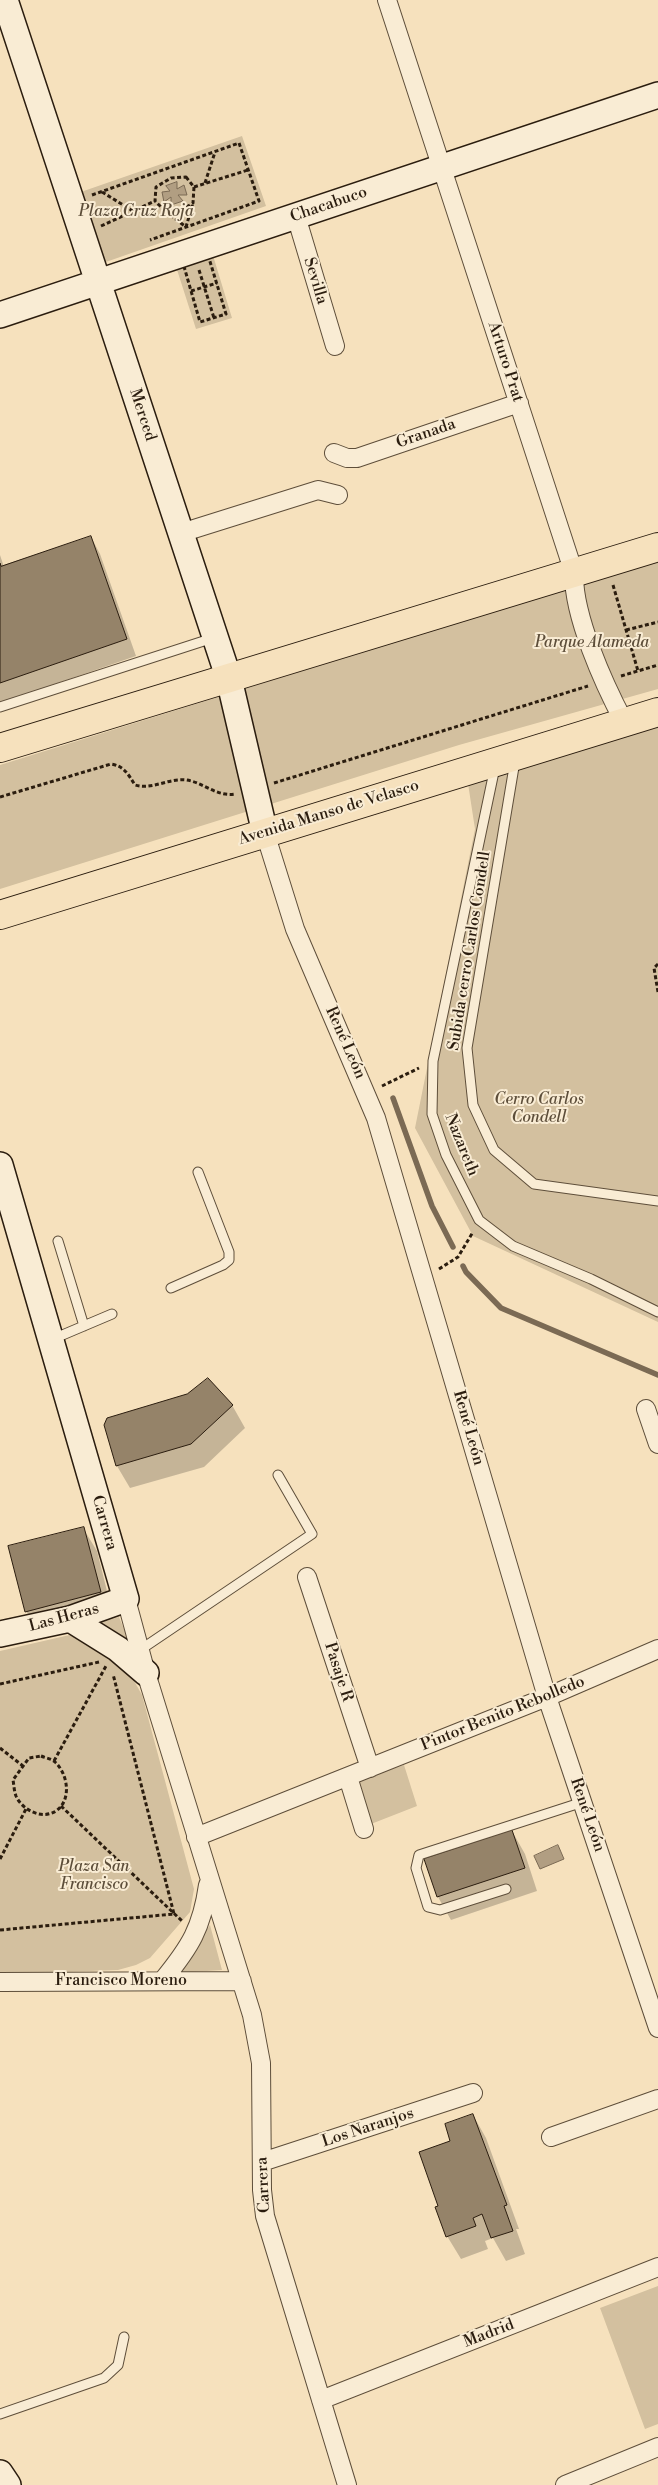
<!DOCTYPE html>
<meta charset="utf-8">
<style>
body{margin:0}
canvas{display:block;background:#f6e1bd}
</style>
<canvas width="658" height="2485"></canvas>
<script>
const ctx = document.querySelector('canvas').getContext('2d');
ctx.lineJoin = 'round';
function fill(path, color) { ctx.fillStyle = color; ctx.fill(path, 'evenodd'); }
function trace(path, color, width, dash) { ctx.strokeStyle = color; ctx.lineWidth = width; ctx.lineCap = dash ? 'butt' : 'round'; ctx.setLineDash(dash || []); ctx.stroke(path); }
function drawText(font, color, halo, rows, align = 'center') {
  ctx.font = font + ' "Libre Bodoni",serif'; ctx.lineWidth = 4; ctx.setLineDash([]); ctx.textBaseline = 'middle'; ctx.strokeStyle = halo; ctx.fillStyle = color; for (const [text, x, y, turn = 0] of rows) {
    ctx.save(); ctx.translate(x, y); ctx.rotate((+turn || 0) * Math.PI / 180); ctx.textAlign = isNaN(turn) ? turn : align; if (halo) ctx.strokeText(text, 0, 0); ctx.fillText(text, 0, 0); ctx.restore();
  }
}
const green = new Path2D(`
 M242,136L266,206L103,263L78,193Z
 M208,239L232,318L196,329L171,251Z
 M658,560V689L459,745L0,889V765Z
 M658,719V1322L473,1236L415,1128L475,829L467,777Z
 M119,1617L129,1641L99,1623Z
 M74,1634L94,1641L133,1679L142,1695L194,1889L190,1912L150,1958L136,1965L118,1970L0,1974V1651Z
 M404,1765L417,1806L371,1824L357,1781Z
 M210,1925L222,1970L177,1973Z
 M658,2286V2424L645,2429L600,2308Z`);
const water = new Path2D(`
 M177,182V189L184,185L187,195H178L183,201L171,205V197L164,202L162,192L170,191L166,186Z
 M558,1845L564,1859L540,1869L534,1856Z`);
const shadow = new Path2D(`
 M91,537L100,554L136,656L0,703V555L4,567Z
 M232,1405L245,1428L204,1467L130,1488L117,1466Z
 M83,1528L97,1551L113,1615L40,1634L26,1611Z
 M512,1831L525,1854L537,1891L451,1920L438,1897Z
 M473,2115L486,2138L519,2229H516L525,2254L506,2261L493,2238L485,2241L488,2249L461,2259L447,2236L440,2207L452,2141Z`);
const stream = new Path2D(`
 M393,1098L432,1206L453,1247
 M463,1266L466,1272L501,1308L658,1375`);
const building = new Path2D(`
 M91,536L127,639L0,683V563L1,566Z
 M208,1378L233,1405L191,1444L116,1466L104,1425L107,1418L187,1394Z
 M84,1527L101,1592L25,1612L8,1546Z
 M512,1830L525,1868L437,1897L424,1859Z
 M473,2114L507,2205L504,2206L513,2231L491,2238L482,2214L473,2218L476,2226L446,2237L435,2207L438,2206L419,2152L450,2141L445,2124Z`);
const path = new Path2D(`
 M186,177L194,187L193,203L180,211L164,210L155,201L156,187L171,178Z
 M205,183L215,152
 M194,187L248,170
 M102,192L133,211
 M92,195L239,143L259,201L150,240
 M165,211L186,227L193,203
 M101,226L155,201
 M208,255L226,314L200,322L183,263Z
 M199,270L214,318
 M191,291L217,283
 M613,585L638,671
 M626,630L658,622
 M621,676L658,665
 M274,783L588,686
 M0,797L111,764C124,766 128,774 135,785C153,790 168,778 186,780C203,782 216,797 235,794
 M658,964L654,968L658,992
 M382,1086L419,1068
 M439,1269L458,1257L473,1232
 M0,1684L99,1662
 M0,1748L23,1766
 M41,1756C46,1758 52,1759 55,1762C68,1774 72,1800 56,1811C42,1820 22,1810 16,1796C14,1791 14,1785 13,1780L29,1758Z
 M54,1761L106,1666
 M61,1806L182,1921
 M0,1859L26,1809
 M0,1930L174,1914L113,1674`);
const lane = new Path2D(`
 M0,707L213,638
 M515,761L467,1048L473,1105L494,1150L534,1184L658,1201
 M495,767L433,1061L432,1114L446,1155L479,1220L513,1246L591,1279L658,1312
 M58,1241L84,1326
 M171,1288L223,1265L229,1260V1252L198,1172
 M53,1339L112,1314
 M140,1650L312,1534L278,1475
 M506,1889L440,1910L428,1907L416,1868L419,1855L583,1802
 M0,2414L104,2378L118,2365L124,2337`);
const street = new Path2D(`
 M387,0L574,573C573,616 604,684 624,722
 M296,216L335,346
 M334,453L347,458H357L519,403
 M181,533L318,490L338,495
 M265,833L295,929L376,1118L547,1697L658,2028
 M646,1409L658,1444
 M307,1577L370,1768
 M126,1599L146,1673L252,2015L261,2063L262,2190L265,2216L347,2485
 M348,1777L364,1829
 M196,1837L547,1697L658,1649
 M163,1980C190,1947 202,1928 208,1885
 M0,1982L242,1981
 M551,2137L658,2099
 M262,2162L473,2093
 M321,2400L658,2267
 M565,2485L658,2447`);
const secondary = new Path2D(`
 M5,0L229,679L265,833
 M0,315L658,95
 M0,1165L126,1599L70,1619L0,1634
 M70,1619L118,1649L146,1673
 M0,2473L8,2485`);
const primary = new Path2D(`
 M0,748L658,547
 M0,915L658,712`);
const streetNames = [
 ["Chacabuco",329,205,-19],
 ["Sevilla",315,281,73],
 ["Arturo Prat",505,362,72],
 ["Merced",142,415,72],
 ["Granada",426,434,-19],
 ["Avenida Manso de Velasco",329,813,-17],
 ["Subida cerro Carlos Condell",470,951,-81],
 ["René León",345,1043,66],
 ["Nazareth",461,1145,68],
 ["René León",468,1428,74],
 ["Carrera",104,1523,74],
 ["Las Heras",64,1618,-15],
 ["Pasaje R",338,1672,72],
 ["Pintor Benito Rebolledo",503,1714,-22],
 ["René León",587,1815,71],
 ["Francisco Moreno",121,1981],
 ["Los Naranjos",368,2128,-18],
 ["Carrera",264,2185,-93],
 ["Madrid",489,2334,-21]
];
const parkNames = [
 ["Plaza Cruz Roja",136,212],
 ["Parque Alameda",592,643],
 ["Cerro Carlos",539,1100],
 ["Condell",539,1118],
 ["Plaza San",94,1867],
 ["Francisco",94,1885]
];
fill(green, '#d3c09f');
fill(water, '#b19e82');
trace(water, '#7b6a54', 1);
fill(shadow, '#0003');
trace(stream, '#7b6a54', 5.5);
fill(building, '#958369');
trace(building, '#2b1d0f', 1);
trace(lane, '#5e4e3a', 11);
trace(street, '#5e4e3a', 20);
trace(secondary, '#2b1d0f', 28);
trace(primary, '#2b1d0f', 30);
trace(path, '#2b1d0f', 3, [4, 2.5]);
trace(lane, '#f9ecd4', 9);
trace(street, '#f9ecd4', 18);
trace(secondary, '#f9ecd4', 25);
trace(primary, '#f6e1bd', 28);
drawText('16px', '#2b1d0f', '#f9ecd4', streetNames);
drawText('italic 16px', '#5d4e3a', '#f9ecd4', parkNames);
</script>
